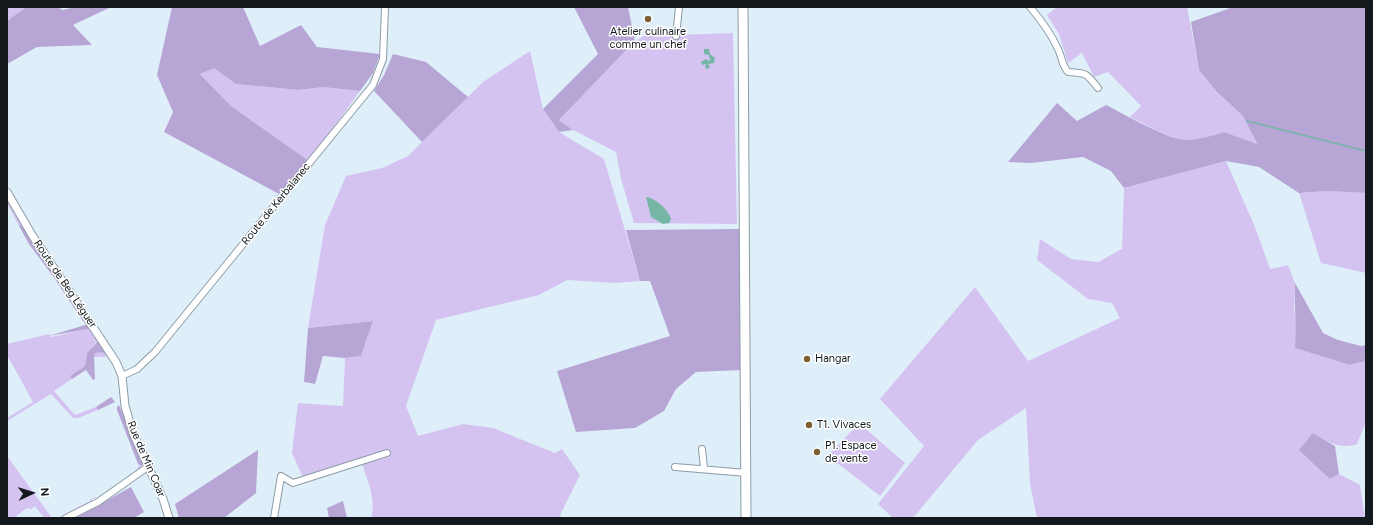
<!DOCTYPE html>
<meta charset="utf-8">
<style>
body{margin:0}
#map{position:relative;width:1373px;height:525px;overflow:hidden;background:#dfeffa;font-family:Figtree,sans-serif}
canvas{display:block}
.frame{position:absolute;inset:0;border:8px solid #12181c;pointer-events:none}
.north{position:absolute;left:12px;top:473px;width:40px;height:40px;-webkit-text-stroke:3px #fff;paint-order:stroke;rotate:86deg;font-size:11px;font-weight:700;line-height:16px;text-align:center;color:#12181c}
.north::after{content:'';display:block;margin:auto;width:14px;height:18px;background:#12181c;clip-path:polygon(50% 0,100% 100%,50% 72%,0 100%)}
</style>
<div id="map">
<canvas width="1373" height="525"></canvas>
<div class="frame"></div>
<div class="north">N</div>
</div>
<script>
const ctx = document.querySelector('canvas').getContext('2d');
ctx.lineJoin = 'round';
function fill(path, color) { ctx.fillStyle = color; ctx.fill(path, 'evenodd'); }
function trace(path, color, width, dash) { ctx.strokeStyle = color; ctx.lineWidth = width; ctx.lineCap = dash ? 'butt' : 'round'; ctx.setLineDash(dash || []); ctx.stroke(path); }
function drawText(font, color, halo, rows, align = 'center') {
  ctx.font = font + ' Figtree,sans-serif'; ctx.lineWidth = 3; ctx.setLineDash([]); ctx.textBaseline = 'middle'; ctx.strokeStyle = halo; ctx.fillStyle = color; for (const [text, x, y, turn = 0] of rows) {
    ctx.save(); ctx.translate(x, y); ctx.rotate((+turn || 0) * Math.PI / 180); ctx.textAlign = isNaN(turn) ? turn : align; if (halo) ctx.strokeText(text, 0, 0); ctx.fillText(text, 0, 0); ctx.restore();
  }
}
const green = new Path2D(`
 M7,7H26L7,21Z
 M1057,7H1187L1199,70L1217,92L1243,116L1257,145L1224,132C1213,136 1197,141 1185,140C1168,138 1145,124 1130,117L1141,106L1108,72L1094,77L1082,53L1068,63L1059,34L1047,15Z
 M733,33L737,224L634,223L621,179L616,152L573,130L559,120L635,41L644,36Z
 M530,51L543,109L559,132L604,159L640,281L615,283L567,280L539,295L436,320L406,406L418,436L463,424L493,428L555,453L562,449L580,475L561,513L560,518H371C377,500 367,480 362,463L304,480L292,453L298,403L343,406L345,358L361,356L373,321L308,328L325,225L346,176L382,168L408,156L483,82Z
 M214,67L236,84L299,90L323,87L360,91L309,161L231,106L200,74Z
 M1226,161L1255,227L1270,269L1288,265L1295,283L1294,307L1297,334L1295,348L1350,365L1366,361V422L1357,444C1340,450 1328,442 1313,433L1330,479L1339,474L1360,485L1365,518H1037L1030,484L1026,408L978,440L913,518H893L878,504L924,446L880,399L975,287L1028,361L1120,318L1112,303L1088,299L1037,260L1040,239L1071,259L1098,262L1122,249L1124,188Z
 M1327,191L1366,193V273L1321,263L1299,193Z
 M8,199L23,224L19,226L7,203Z
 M54,274L85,321L82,320L52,275Z
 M91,327L109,354L105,357H94V354L98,351L104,353L105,349L97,341L87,353L85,366L70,376L72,379L54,391L75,415L96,407L98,410L78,418H73L51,394L7,421V418L33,402L7,355V344L49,334L51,337L89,329Z
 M859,423L905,463L880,496L828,456Z
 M7,456L52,518H44L35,506L31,509L27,508L17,515L18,516L7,518Z
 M139,466H141L140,470L97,499L95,498L91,499L92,501L60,518H57L90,501V499L95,497L97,498L136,471Z`);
const forest = new Path2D(`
 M26,7H57L63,10L75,7H111L73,25L92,45L37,47L7,64V21Z
 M172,7H243L260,46L301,25L317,47L380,54L373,73L360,91L323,87L299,90L236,84L214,68L200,74L231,106L309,161L279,194L164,132L173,112L157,75Z
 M574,7H628L635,41L559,120L573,130L559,132L543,109L598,54Z
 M1233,7H1366V193L1327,191L1299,193L1259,167L1226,161L1124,188L1111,171L1083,157L1031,163L1008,162L1057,103L1077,121L1106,105C1124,114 1167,139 1185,140C1198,140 1212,136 1224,132L1257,144L1243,116L1217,92L1199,70L1191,22Z
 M393,54L426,62L468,97L422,142L374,91L384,75Z
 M23,224L54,274L52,275L29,244L19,226Z
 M741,229V370L696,372L676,389L664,411L635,428L576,432L557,371L670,336L650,281H640L626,230Z
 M1295,283L1323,333L1338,340L1361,346L1366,345V361L1350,365L1295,348C1297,326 1294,305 1295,283Z
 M373,321L361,356L345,358L323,356L315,384L304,382L308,328Z
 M88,324L91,327L89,329L49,336Z
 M98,341L106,351L104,353L98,352L94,354L95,379L93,380L86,370L72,379L70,376L85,366L87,353Z
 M111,397L115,402L98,410L96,407Z
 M119,405L145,464L141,466L138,464L117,410V407Z
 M1313,433L1335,446L1339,474L1330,479L1299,450Z
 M258,450L256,493L224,518H179L175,504Z
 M131,487L144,512L134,518H75Z
 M343,501L347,518H329L327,508Z`);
const water = new Path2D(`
 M704,49H709L710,54L715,58L714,63L708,64L710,67L708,69L705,68L706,64L702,65L701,62L706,59L709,61L710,60L709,55L704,54Z
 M646,197C655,198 669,210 671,219L669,223L663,224L651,217Z`);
const stream = new Path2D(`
 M1247,121L1366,151`);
const minor = new Path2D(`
 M1030,7C1041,20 1051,33 1058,49C1062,57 1062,66 1068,72C1087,73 1086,73 1098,88
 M676,36L679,7
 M122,376L137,369L155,352L373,85L383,59L385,7
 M702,449L704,468
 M675,467L747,473
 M66,518L98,502L149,466
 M274,518L281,476L293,483L387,453`);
const tertiary = new Path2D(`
 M7,192L32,235L116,362L122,376L125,406L133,433L163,499L169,518`);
const primary = new Path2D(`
 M743,7L746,518`);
const markers = [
 [648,19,4,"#7b6032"],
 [807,359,4,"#7b6032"],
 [809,425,4,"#7b6032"],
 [817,452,4,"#7b6032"]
];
const poiNames = [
 ["Atelier culinaire",648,32,"center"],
 ["comme un chef",648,45,"center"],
 ["Hangar",815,359],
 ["T1. Vivaces",817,425],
 ["P1. Espace",825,446],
 ["de vente",825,459]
];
const streetNames = [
 ["Route de Kerbalanec",276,204,-51],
 ["Route de Beg Léguer",65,284,56],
 ["Rue de Min Coar",146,459,67]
];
fill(green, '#d4c3f1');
fill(forest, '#b7a5d5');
fill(water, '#76b6a4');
trace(stream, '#76b6a4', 1.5);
trace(minor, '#8d9ca6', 8);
trace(tertiary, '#8d9ca6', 9);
trace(primary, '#8d9ca6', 11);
trace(minor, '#fff', 6);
trace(tertiary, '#fff', 7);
trace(primary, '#fff', 9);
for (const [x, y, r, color] of markers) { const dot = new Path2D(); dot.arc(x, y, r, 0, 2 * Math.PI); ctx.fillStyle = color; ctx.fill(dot); trace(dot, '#fff', 1.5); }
drawText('11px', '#12181c', '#fff', poiNames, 'left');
drawText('11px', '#12181c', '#fff', streetNames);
</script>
